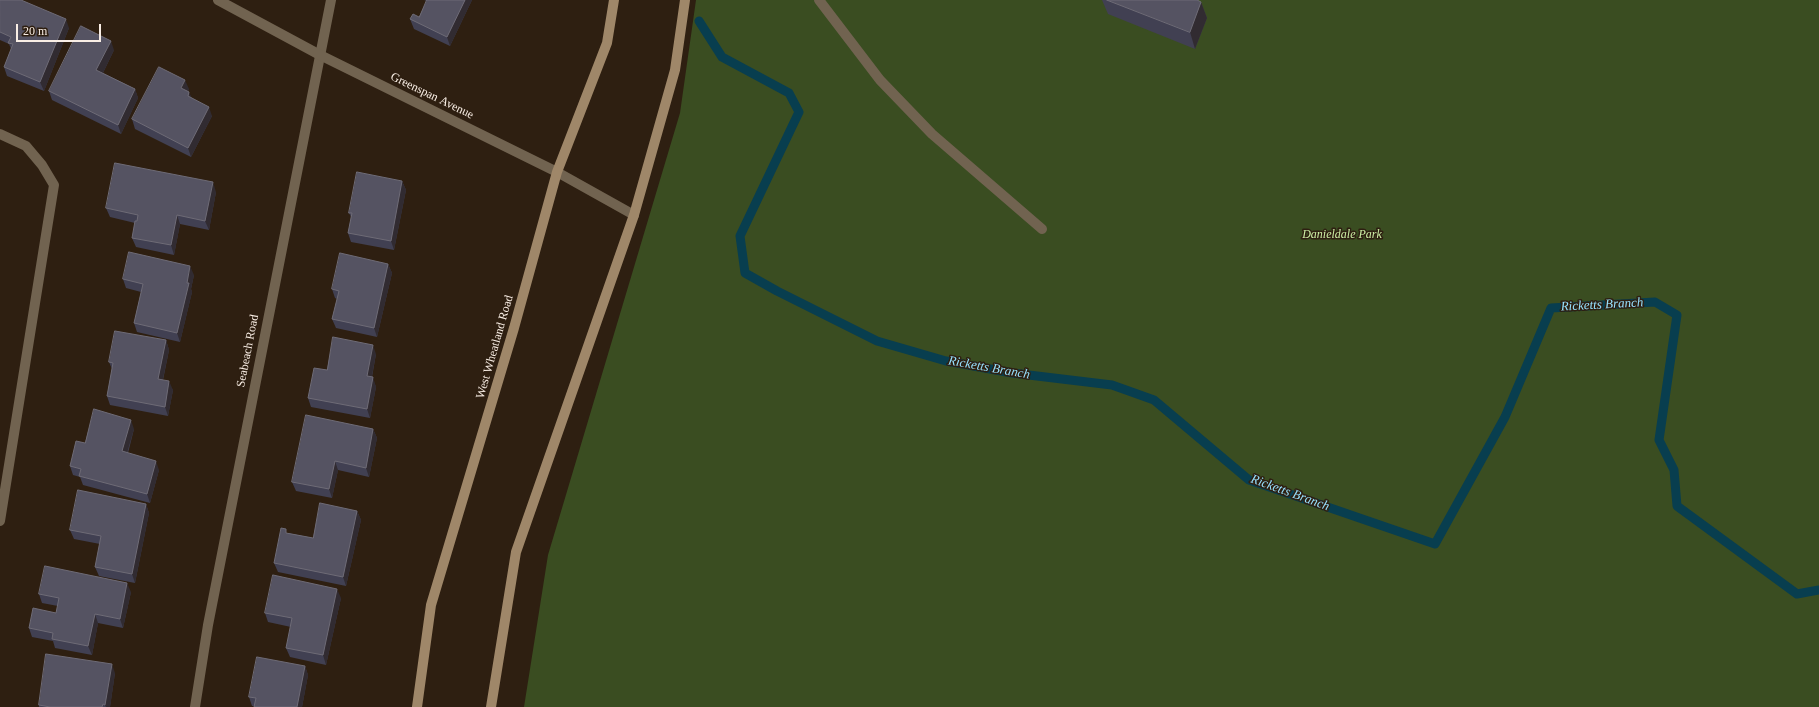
<!DOCTYPE html>
<style>
body{margin:0}
#map{position:relative;width:1819px;height:707px;overflow:hidden;background:#2e1f11;font-family:"Times New Roman",serif}
canvas{display:block}
.scale{position:absolute;left:16px;top:24px;width:85px;height:18px;box-sizing:border-box;border:2px solid #f9eee5;border-top:0;padding-left:5px;font-size:12px;line-height:14px;white-space:nowrap;color:#f9eee5;-webkit-text-stroke:3px #2e1f11;paint-order:stroke}
</style>
<div id="map">
<canvas width="1819" height="707"></canvas>
<div class="scale">20 m</div>
</div>
<script>
const ctx = document.querySelector('canvas').getContext('2d');
ctx.lineJoin = 'round';
function fill(path, color) { ctx.fillStyle = color; ctx.fill(path, 'evenodd'); }
function trace(path, color, width, dash) { ctx.strokeStyle = color; ctx.lineWidth = width; ctx.lineCap = dash ? 'butt' : 'round'; ctx.setLineDash(dash || []); ctx.stroke(path); }
function drawText(font, color, halo, rows, align = 'center') {
  ctx.font = font + ' "Times New Roman",serif'; ctx.lineWidth = 3; ctx.setLineDash([]); ctx.textBaseline = 'middle'; ctx.strokeStyle = halo; ctx.fillStyle = color; for (const [text, x, y, turn = 0] of rows) {
    ctx.save(); ctx.translate(x, y); ctx.rotate((+turn || 0) * Math.PI / 180); ctx.textAlign = isNaN(turn) ? turn : align; if (halo) ctx.strokeText(text, 0, 0); ctx.fillText(text, 0, 0); ctx.restore();
  }
}
const green = new Path2D(`
 M696,0H1819V707H524L548,555L680,113Z`);
const stream = new Path2D(`
 M699,21L722,57L789,93L799,112L740,236L745,273L777,291L877,341L946,361L1012,373L1112,385L1154,400L1249,480L1435,544L1505,417L1551,308L1655,302L1677,315L1659,440L1674,470L1677,506L1797,594L1819,590`);
const service = new Path2D(`
 M819,0L880,80L932,134L1042,229
 M0,134L26,146L42,165L54,185L0,521`);
const minor = new Path2D(`
 M195,707L208,625L331,0`);
const tertiary = new Path2D(`
 M218,0L320,55L557,172L634,215`);
const secondary = new Path2D(`
 M417,707L431,605L514,328L557,172L607,43L614,0
 M491,707L516,552L634,215L675,70L685,0`);
const wall = new Path2D(`
 M0,0L69,28L44,91L7,76L4,67L11,49L9,44L0,40Z
 M424,0H472L450,46L414,29L410,19L419,17L427,1Z
 M1102,0H1197L1201,2L1207,18L1195,49L1108,14Z
 M114,50L103,73L135,89L138,98L121,134L52,100L49,91Z
 M189,89L188,91L191,97L212,116L191,157L135,129L132,119Z
 M402,181L406,190L394,250L351,242L348,233L351,217L349,213Z
 M216,192L209,230L180,224L174,255L136,247L132,238L135,223L110,217L106,208Z
 M388,264L392,273L377,337L336,328L332,319L337,299L335,298L332,289Z
 M194,275L191,289L192,292L180,342L137,332L134,323L141,292L126,288L123,279Z
 M166,340L169,350L163,380L173,390L168,416L110,405L107,396L112,369L109,362Z
 M376,354L372,377L376,387L370,418L311,407L308,398L327,370Z
 M134,429L128,453L159,470L150,503L83,485L80,477L73,475L70,466L85,443Z
 M373,429L377,438L369,477L338,470L332,498L296,491L292,482Z
 M146,504L149,513L135,583L99,576L95,567L100,544L74,539L70,530Z
 M357,511L361,520L346,586L278,572L274,563L288,533L313,538Z
 M131,592L123,628L98,623L92,655L55,648L53,641L32,637L29,628L56,613L58,606L42,603L39,594Z
 M341,598L326,665L290,657L286,648L291,627L268,622L265,613Z
 M305,666L308,675L302,707H254V706H252L249,697Z
 M115,673L110,707H39V705Z`);
const shadedWall = new Path2D(`
 M465,0H472L450,46L447,37Z
 M1201,2L1207,18L1195,49L1190,32Z
 M66,19L69,28L44,91L40,82Z
 M111,41L114,50L100,79L96,70Z
 M185,80L189,89L185,97L181,88Z
 M135,89L138,98L121,134L118,125Z
 M189,92L193,101L188,96Z
 M209,107L212,116L191,157L188,148Z
 M402,181L406,190L394,250L391,241Z
 M213,182L216,192L209,230L205,221Z
 M177,215L180,224L174,255L171,245Z
 M388,264L392,273L377,337L374,328Z
 M190,266L194,275L191,289L192,292L180,342L177,333Z
 M166,340L169,350L161,388L158,379Z
 M373,345L376,354L370,386L367,376Z
 M373,377L376,387L370,418L367,409Z
 M169,381L173,390L168,416L165,407Z
 M131,420L134,429L125,460L122,451Z
 M373,429L377,438L369,477L366,468Z
 M156,461L159,470L150,503L147,494Z
 M335,461L338,470L332,498L329,489Z
 M146,504L149,513L135,583L132,574Z
 M357,511L361,520L346,586L343,577Z
 M127,583L131,592L123,628L120,619Z
 M337,589L341,598L326,665L323,655Z
 M95,614L98,623L92,655L88,646Z
 M112,664L115,673L110,707H106L105,705Z
 M305,666L308,675L302,707H297Z`);
const building = new Path2D(`
 M0,0H21L66,19L40,82L4,67L13,44L8,43L11,37L0,32Z
 M427,0H465L447,37L410,19L413,14L419,17Z
 M1107,0H1197L1201,2L1190,32Z
 M81,26L111,41L96,70L135,89L118,125L49,91Z
 M159,67L185,80L181,88L189,92L188,96L209,107L188,148L132,119Z
 M115,163L213,182L205,221L177,215L171,245L132,238L135,221H137L138,215L106,208Z
 M357,172L402,181L391,241L348,233L352,213H349Z
 M129,252L190,266L187,283H189L177,333L134,323L143,284L123,279Z
 M340,253L388,264L374,328L332,319L339,291L332,289Z
 M115,331L166,340L158,379L169,381L165,407L107,396L113,363L109,362Z
 M333,337L373,345L367,376L373,377L367,409L308,398L314,368L327,370Z
 M94,409L131,420L122,451L156,461L147,494L79,476L81,469L70,466L76,441L85,443Z
 M306,415L373,429L366,468L335,461L329,489L292,482Z
 M78,490L146,504L132,574L95,567L101,536L70,530Z
 M320,503L357,511L343,577L274,563L281,528L286,529V533L313,538Z
 M45,566L127,583L120,619L95,614L88,646L52,639L53,633L29,628L33,608L56,613L59,598L39,594Z
 M273,575L337,589L323,655L286,648L292,618L265,613Z
 M46,654L112,664L105,705L103,704L102,707H50L39,705Z
 M257,657L305,666L297,707H254L256,698L249,697Z`);
const streetNames = [
 ["Greenspan Avenue",432,96,26],
 ["West Wheatland Road",495,347,-74],
 ["Seabeach Road",248,351,-79]
];
const parkNames = [
 ["Danieldale Park",1342,235]
];
const waterNames = [
 ["Ricketts Branch",1602,305,-3],
 ["Ricketts Branch",989,368,10],
 ["Ricketts Branch",1290,493,20]
];
fill(green, '#3a4d21');
trace(stream, '#083e4f', 9);
trace(service, '#716350', 10);
trace(minor, '#716350', 10);
trace(tertiary, '#716350', 10);
trace(secondary, '#9f8769', 10);
fill(wall, '#414052');
fill(shadedWall, '#312b31');
fill(building, '#555362');
trace(building, '#6e6b76', 1);
drawText('12px', '#f9eee5', '#2e1f11', streetNames);
drawText('italic 12px', '#cdf0a5', '#2e1f11', parkNames);
drawText('italic 13px', '#96e0fe', '#2e1f11', waterNames);
</script>
